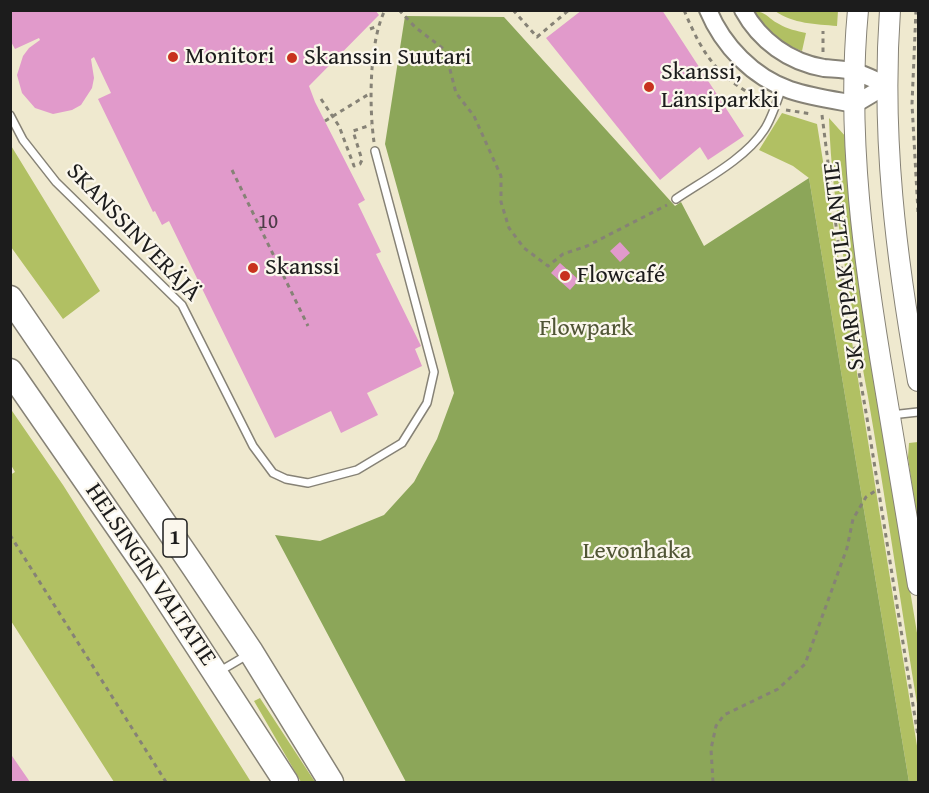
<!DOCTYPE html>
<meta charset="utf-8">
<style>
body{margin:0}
#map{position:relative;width:929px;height:793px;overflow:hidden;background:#efe9cf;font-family:"Gentium Book Plus",serif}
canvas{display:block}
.frame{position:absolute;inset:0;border:12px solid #1c1c1c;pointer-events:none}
</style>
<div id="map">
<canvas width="929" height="793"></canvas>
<div class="frame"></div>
</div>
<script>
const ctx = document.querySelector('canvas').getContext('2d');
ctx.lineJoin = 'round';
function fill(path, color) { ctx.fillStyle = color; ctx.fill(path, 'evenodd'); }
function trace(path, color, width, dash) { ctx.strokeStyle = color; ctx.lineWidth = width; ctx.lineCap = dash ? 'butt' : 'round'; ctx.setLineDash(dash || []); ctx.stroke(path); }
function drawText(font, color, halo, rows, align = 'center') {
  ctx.font = font + ' "Gentium Book Plus",serif'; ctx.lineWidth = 4.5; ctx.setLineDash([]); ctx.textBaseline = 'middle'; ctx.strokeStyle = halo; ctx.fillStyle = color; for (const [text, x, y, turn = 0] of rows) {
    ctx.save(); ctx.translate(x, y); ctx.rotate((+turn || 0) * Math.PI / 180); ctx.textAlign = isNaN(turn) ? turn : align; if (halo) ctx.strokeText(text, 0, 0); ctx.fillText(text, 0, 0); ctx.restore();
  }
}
const green = new Path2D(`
 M749,11C766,10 766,17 779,24C787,29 797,31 806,33L802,51C779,43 765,28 749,11Z
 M775,11H838L837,26C816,24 793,24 775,11Z
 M782,113L817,124L918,752V782H909L809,178L793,166L759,150Z
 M829,118L846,137L854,248L918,639V710C901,606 886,501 868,397C852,305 832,212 829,118Z
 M10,144L100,291L63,319L11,247Z
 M10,408L63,485L251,782H114L11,621L10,475L15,472L11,465Z
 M918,442V530L908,457L909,443Z
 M260,698L315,782H301L254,701Z`);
const forest = new Path2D(`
 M405,16L504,17L675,206L681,202L704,246L809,178L909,782H406L275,535L320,541L384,515L414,482L437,439L454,393L385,144Z`);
const building = new Path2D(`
 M10,10H375L379,15L309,86L315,102L365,200L358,204L381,252L376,254L421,346L415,349L422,366L367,393L378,415L341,433L331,411L275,438L169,221L162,225L155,211L153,212L98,99L111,93L94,57L91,59L94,78L92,88L81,105L72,110L53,114L35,108L22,93L17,75L23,56L29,48L40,40L39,38L15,49L10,40Z
 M582,10H662L744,136L708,160L700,147L660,180L546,38Z
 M620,242L630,253L620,262L610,251Z
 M560,263L579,280L570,290L551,273Z
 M10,753L30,782H10Z`);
const path = new Path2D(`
 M399,10L415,27L445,50L456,93L474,116L501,176V202L509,228L524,248L548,266L563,254L587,246L667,205
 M513,10L537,37L569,10
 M684,10C704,58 719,79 766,102
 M916,10L912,104L918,212
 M370,29L378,26
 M823,52V31
 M321,99L339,126L354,166L360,164L362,160L353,131L371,125
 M786,110L812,114
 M822,115L843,281L867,418L918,736
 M325,121L369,94
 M374,142C369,107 369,42 385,10
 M232,170L308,326
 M10,535L166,782
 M713,782L711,749L716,726L724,715L778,689L805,664L847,548L853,519L866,497L878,489`);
const service = new Path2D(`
 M10,115L23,140L56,182L182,305L253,446L273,473L286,479L308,483L357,470L402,443L427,403L434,372L375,151
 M676,199C704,180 745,159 764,130C772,118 777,101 782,87
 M891,415L918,412
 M220,671L249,654`);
const tertiary = new Path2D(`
 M708,10C723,46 753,77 790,90C811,97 833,100 855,104L887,85
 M743,10C760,41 789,62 824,68C835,69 846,69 856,72C867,76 877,81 887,85`);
const secondary = new Path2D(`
 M858,10C846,137 864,263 885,387C896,453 907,519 918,585
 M890,10C881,137 896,257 918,381`);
const motorway = new Path2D(`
 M10,298L194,567L251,652L331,782
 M10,371L152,576L286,782`);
const markers = [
 [173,57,6,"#c8321e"],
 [292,58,6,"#c8321e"],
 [649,87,6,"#c8321e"],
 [253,268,6,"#c8321e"],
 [565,276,6,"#c8321e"]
];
const numberNames = [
 ["10",268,223]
];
const shields = [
 [175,538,24]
];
const shieldNames = [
 ["1",175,538]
];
const poiNames = [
 ["Monitori",185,57],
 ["Skanssin Suutari",304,58],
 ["Skanssi,",661,73],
 ["Länsiparkki",661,101],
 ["Skanssi",265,268],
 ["Flowcafé",577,276]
];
const streetNames = [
 ["SKANSSINVERÄJÄ",133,233,46],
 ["SKARPPAKULLANTIE",845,266,-97],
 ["HELSINGIN VALTATIE",150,575,56]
];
const parkNames = [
 ["Flowpark",586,329],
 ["Levonhaka",637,552]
];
fill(green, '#b1c063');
fill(forest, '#8ca659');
fill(building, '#e19acb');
trace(service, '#868276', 10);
trace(tertiary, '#868276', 20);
trace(secondary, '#868276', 22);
trace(motorway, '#868276', 27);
trace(path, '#868276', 3, [4.5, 4.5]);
trace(service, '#fff', 7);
trace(tertiary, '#fff', 16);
trace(secondary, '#fff', 20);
trace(motorway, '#fff', 24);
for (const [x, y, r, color] of markers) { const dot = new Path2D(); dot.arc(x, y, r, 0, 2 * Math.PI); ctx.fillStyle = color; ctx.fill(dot); trace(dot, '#fbf7ec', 2); }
drawText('21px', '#4d3c48', null, numberNames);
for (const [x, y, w] of shields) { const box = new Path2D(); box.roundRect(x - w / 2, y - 19, w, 38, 4.5); ctx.fillStyle = '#fbf7ec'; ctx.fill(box); trace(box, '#1c1c1c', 1.5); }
drawText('bold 22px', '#1c1c1c', null, shieldNames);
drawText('24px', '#1c1c1c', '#fbf7ec', poiNames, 'left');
drawText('24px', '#1c1c1c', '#fbf7ec', streetNames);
drawText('24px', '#505535', '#fbf7ec', parkNames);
</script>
